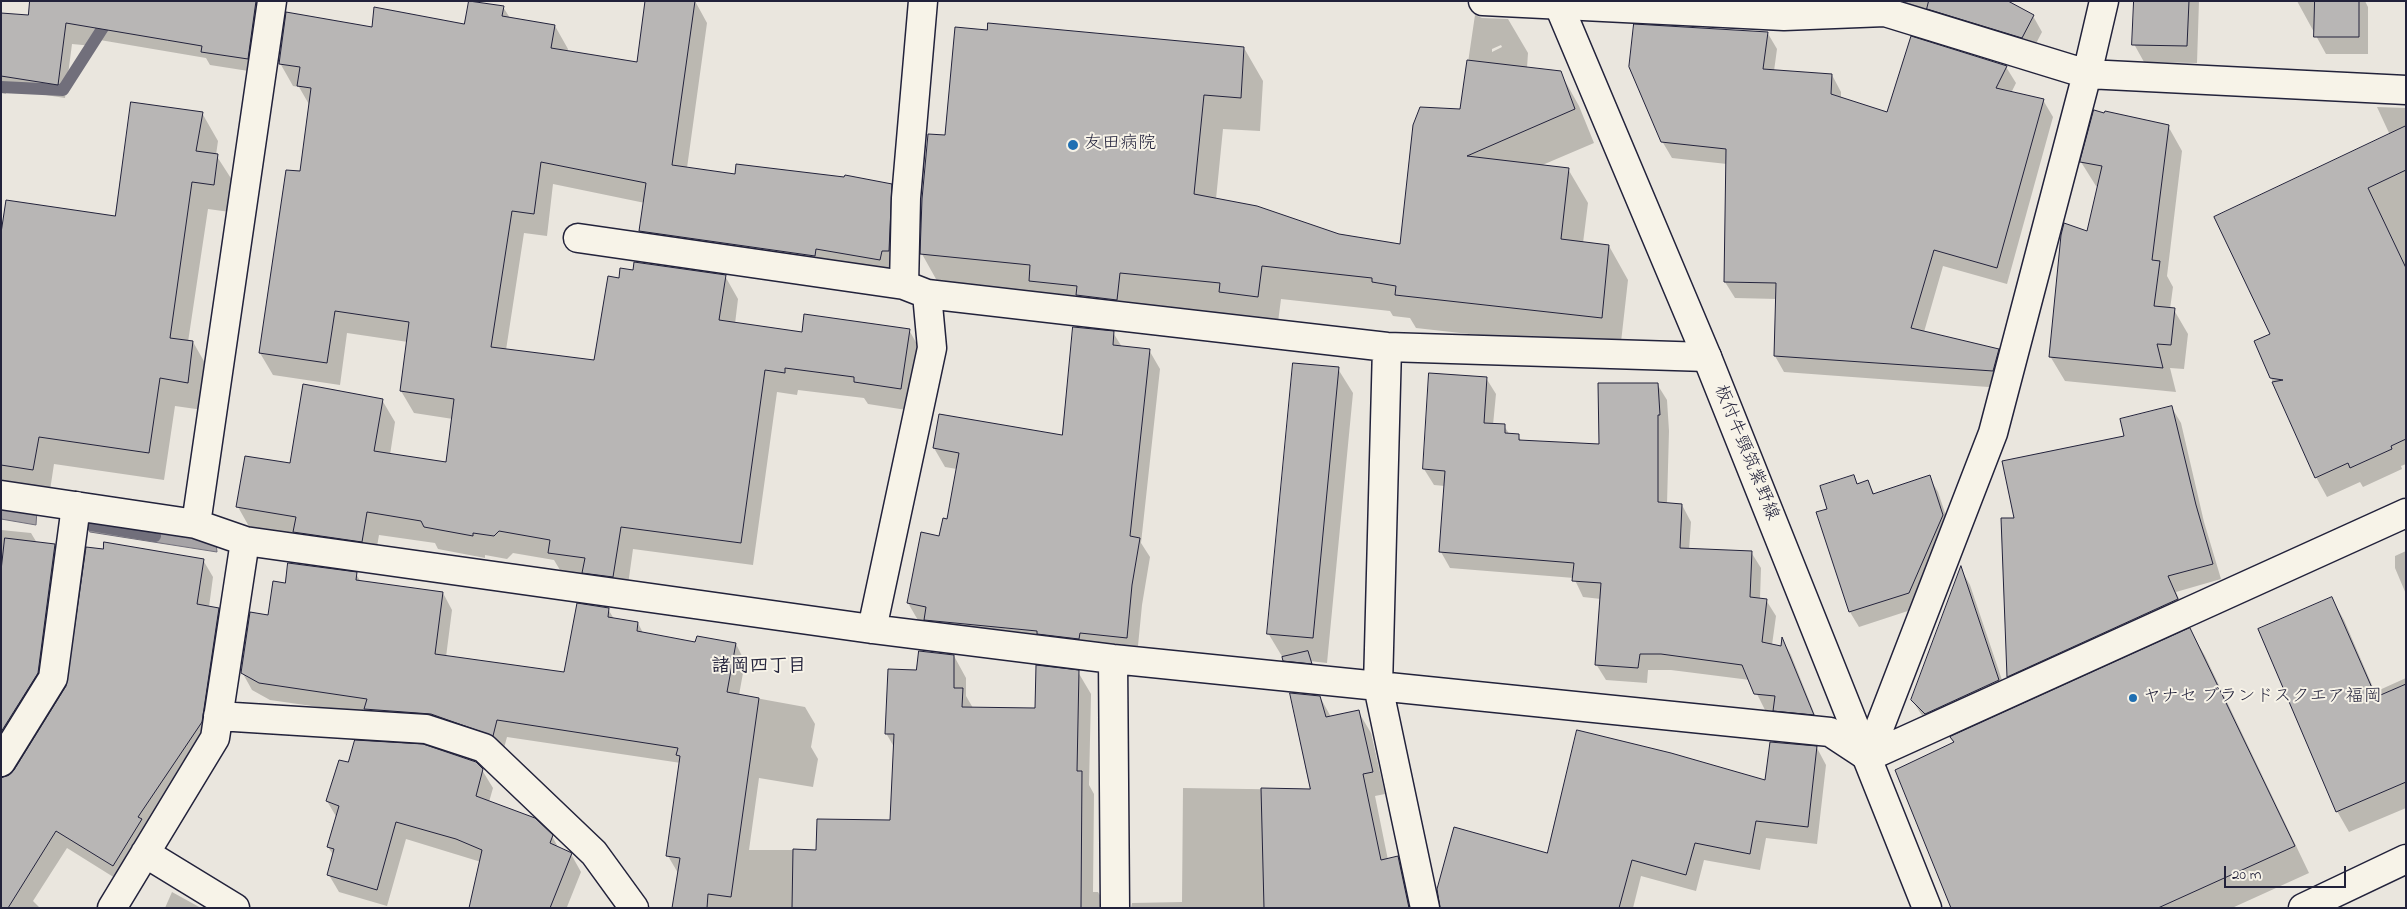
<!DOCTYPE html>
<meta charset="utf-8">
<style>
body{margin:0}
#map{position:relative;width:2407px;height:909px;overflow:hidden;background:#eae6de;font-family:"Indie Flower",sans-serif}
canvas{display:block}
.frame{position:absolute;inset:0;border:2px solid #22223b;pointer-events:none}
.scale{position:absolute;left:2224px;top:866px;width:122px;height:22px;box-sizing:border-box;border:2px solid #22223b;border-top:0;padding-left:6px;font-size:15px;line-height:18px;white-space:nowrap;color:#22223b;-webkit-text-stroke:4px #f7f3e8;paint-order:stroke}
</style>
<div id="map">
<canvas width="2407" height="909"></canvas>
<div class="frame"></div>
<div class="scale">20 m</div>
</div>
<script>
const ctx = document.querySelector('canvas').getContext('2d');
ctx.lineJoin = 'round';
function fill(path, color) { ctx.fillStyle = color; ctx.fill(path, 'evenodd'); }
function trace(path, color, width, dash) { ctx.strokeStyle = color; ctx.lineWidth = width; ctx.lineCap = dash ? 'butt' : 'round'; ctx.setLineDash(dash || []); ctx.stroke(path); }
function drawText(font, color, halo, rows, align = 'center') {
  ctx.font = font + ' "Indie Flower","Klee One",sans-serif'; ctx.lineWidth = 4; ctx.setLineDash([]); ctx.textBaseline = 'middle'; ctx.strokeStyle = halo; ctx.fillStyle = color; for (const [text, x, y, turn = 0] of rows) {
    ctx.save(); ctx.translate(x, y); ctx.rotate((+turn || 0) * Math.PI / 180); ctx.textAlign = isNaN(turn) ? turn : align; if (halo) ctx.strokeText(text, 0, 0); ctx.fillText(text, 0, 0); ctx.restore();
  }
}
const water = new Path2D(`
 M1,505L37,510L36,525L1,519Z
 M92,519L124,523L121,534L138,537L140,526L216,542L217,552L90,532Z`);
const shadow = new Path2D(`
 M145,1L168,42L160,1H254L259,9L255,72L210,65L206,58L94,39L93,46L72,44L65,98L7,89L6,94L1,93V14L29,16Z
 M695,1L707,23L687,168L736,176L891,185L904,207L902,274L653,253L640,231L645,203L553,184L547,236L524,233L506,350L595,362L620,280L725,276L738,299L735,324L803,334L909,330L922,353L913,411L868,404L864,398L798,390L797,395L777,392L753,565L633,549L626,599L563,575L554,560L513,553L507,559L485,555V558L438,549L435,543L379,535L374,564L251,530L238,507L291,465L382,400L395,422L390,455L447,464L453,419L414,413L401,391L408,342L347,333L340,385L273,375L260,353L301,172L310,106L299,87L293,86L280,63L373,29L465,25L503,7L510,18L555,26L568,49L567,52L638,64Z
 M1680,1H1833L1831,12L1786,2L1785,6Z
 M1868,1H2005L2033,16L2042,32L2031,53L1931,22L1923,9Z
 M2135,1H2199L2197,63L2144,62L2134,44Z
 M2297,1H2365L2368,7V54H2326Z
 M1475,15L1482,18L1508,19L1528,53L1527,68L1560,72L1579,106L1594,143L1540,166L1568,169L1588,203L1583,243L1609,246L1628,280L1620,351L1416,328L1410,318L1393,316L1390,311L1281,299L1277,330L1139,306L1136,333L1112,331L1122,347L1149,350L1160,369L1141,543L1150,557L1142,605L1137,656L919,622L908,603L948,521L957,469L945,467L934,448L1063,436L1098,331L1091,318L941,288L922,254L946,137L1244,48L1263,81L1260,131L1223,129L1216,199L1339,235L1401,246L1461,110ZM1501,45L1502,47L1492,52V49Z
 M1767,32L1777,49L1774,71L1832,75L1841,92V99L1888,114L2006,67L2016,83L2011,93L2043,100L2053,117L2007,284L1943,266L1924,332L1998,350L2008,367L2002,388L1784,372L1775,356L1777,299L1735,298L1725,282L1727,164L1672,158L1662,141Z
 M2377,107L2406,108V464L2401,466L2402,469L2363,487L2360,482L2327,497L2316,477L2271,378L2272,335L2390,135Z
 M202,113L218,141L216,155L234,183L230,212L208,209L188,342H193L209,370L203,410L175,406L164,480L54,464L49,497L1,490V242L116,218Z
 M2168,126L2182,151L2167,276L2173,287L2170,309L2174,310L2188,334L2184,369L2170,368L2176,392L2065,381L2050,356L2088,232L2098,187L2096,186L2081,162Z
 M1338,369L1353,393L1327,663L1283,658L1268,633Z
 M1486,378L1496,394L1493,425L1504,426L1510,435L1518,436L1522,442L1600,445L1657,384L1667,400L1669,431L1667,504L1682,505L1691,522L1689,550L1751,552L1761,568L1760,599L1766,600L1776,616L1772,645L1782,647L1783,641L1791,655L1821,730L1784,726L1775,711L1765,710L1750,680L1671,670H1648L1647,683L1606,680L1596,664L1601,599L1583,597L1574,578L1450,568L1441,552L1445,486L1434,485L1424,469Z
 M2172,408L2181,423L2204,522L2221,579L2176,592L2186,615L2018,692L2009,676L2015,519L2126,436Z
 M1853,477L1858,485L1868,482L1875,495L1929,477L1938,492L1951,531L1917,608L1859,627L1850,612L1818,513L1829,510Z
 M1,530L31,533L37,543L54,545L64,562L47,690L1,765Z
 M2406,551V594L2395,568V556Z
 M203,560L213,577L209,607L218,609L228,626L211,739L123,883L67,848L33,901L40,908H1L9,777Z
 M1961,569L1970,585L2008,698L1923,717L1912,700Z
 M356,574L361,582L443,593L452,610L446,657L565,674L608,609L614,619L638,623L643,633L696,644H736L745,662L739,695L805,707L815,724L811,747L818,759L813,787L759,778L749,850H794L804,867L792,908H673L678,873L668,856L681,763L507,737L503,752L368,714L270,700L252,690L242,672L286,585Z
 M2332,599L2344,620L2375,692L2406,678V808L2349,832L2337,811Z
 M2190,630L2205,656L2309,873L2232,908H1953L1954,743L1951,738Z
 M954,656L966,678V696L973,708L1036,709L1078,672L1091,694L1089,785L1094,794L1093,892H1098L1107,908H821L891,822L894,747L886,733L917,671Z
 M1320,697L1331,717L1358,711L1371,733L1385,794L1375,796L1388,860L1397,858L1410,880L1416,908H1131L1132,903L1182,902L1183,788L1312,790Z
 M1817,748L1826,765L1817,844L1766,838L1760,870L1704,860L1696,891L1641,876L1633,908H1441L1548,854L1766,782Z
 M349,764L482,770L493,788L489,802L552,836L559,849L571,854L581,872L567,907L575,908H471L481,862L406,839L387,906L339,892L329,875L334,856L328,847L337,818L327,801Z
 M172,892L201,908H165Z`);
const stream = new Path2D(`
 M1,87L63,90L111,15
 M91,525L155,536`);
const building = new Path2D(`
 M30,1H256L248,59L201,52L202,46L66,23L58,85L1,76V13L28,15Z
 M469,1L504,6L502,16L555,25L551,48L637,62L645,1H695L672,165L735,174L736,164L844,177L845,175L892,184L889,251H882L880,260L816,249L815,256L639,231L646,183L541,162L534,214L512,211L491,347L594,360L608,276L619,278L620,268L633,270L634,262L726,275L719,320L802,332L804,314L910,329L901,389L854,382V377L785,368V373L765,370L741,543L621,527L613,577L582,573L585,558L548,553L550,540L499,531L494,536L473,533V536L424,527L421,521L367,512L362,542L293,532L296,517L236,507L245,456L290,463L303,384L383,399L374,451L446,462L454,399L400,391L409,322L335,311L327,363L259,353L286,170L300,171L311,88L297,86L300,67L279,64L286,12L372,27L374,7L464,24Z
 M1929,1H2008L2034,15L2022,38L1927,9Z
 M2134,1H2189L2187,46L2132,45Z
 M2315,1H2359V37H2314Z
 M988,23L1244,47L1241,98L1204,95L1194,194L1257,206L1339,234L1400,244L1413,125L1420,107L1460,109L1467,60L1561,71L1575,109L1467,156L1569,168L1561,239L1609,245L1602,318L1395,295L1396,286L1372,282V278L1262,266L1258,297L1219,292L1220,283L1120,273L1117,300L1076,295L1077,286L1029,281L1030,265L920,254L922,199L928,134L945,135L955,27L987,30Z
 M1634,24L1768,32L1763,69L1832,74L1831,94L1887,112L1911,36L2007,66L1996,88L2044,99L1997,268L1934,250L1911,328L1999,349L1993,371L1774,356L1776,283L1724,282L1726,149L1661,142L1629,67Z
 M131,102L203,112L196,151L218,154L214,185L192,182L170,338L193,341L188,383L160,378L149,453L39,437L33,470L1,465V233L6,200L115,216Z
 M2094,110L2104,113L2105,111L2169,125L2152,260L2160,261L2154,306L2175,308L2171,345L2157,344L2163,368L2049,357L2061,235L2064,223L2087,231L2102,166L2080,162Z
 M2406,126V170L2368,188L2406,268V439L2391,446L2392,449L2350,468L2348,463L2315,478L2272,382L2283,380L2270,378L2254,341L2270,334L2214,217Z
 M1073,327L1114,331L1113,345L1150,349L1130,536L1140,538L1132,585L1127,638L1080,633L1079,639L1037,634V631L924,620L926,607L907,603L921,532L939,536L943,518L947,519L959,453L933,448L939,414L1062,435Z
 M1293,363L1339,367L1313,638L1267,634Z
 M1429,373L1487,377L1484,423L1505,424V433L1519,434V440L1599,444L1598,383H1658L1660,415H1658V502L1682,504L1680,548L1752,551L1750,597L1767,599L1762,642L1781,646L1782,637L1814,715L1773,711L1775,696L1754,694L1742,665L1661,654H1640L1638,668L1595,665L1601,583L1572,581L1574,563L1439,552L1445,471L1423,469Z
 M2172,406L2196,505L2213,564L2168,576L2178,599L2007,677L2001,518H2014L2002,461L2124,436L2120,419Z
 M1854,475L1857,484L1868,480L1873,494L1930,475L1943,515L1909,593L1849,612L1816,512L1827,509L1820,486Z
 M5,538L55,544L38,673L1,732V571Z
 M104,542L204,559L197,604L219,608L202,722L138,817L142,819L113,866L56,831L8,908H1V778L9,775L14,770L66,686L86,547L103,549Z
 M288,563L357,572L356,580L443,592L435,654L564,672L577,603L609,608L608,617L638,622L637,631L695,642L697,636L736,643L727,692L759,698L731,897L708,894L707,908H672L680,858L666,856L680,756L676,755L678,748L497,720L493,736L431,714L364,709L367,699L259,683L241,673L250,612L268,615L273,581L285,583Z
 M1961,566L1999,680L1925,714L1911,700Z
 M2332,597L2376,697L2406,684V782L2336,812L2258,629Z
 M2190,628L2295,846L2158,908H1951L1895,770L1954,742L1950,737Z
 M919,651L954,655V688H963L962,707L1035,708L1036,665L1079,670L1077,771H1082L1081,908H792L793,849L816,850L817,819L890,820L894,734H885L888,669L916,670Z
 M1308,651L1312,664L1283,661L1282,657Z
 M1290,693L1320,696L1326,717L1359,710L1373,772L1363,774L1381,860L1398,856L1409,908H1264L1261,788L1310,789Z
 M1577,730L1671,753L1765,780L1770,742L1817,746L1808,827L1756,821L1750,854L1695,843L1686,875L1632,860L1619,908H1440L1437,889L1454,827L1547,853Z
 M355,740L423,744L476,762L483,769L476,796L535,818L553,835L550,843L572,853L550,908H469L482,850L456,839L396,822L377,890L327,875L334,849L327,847L339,806L326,801L339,760L348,762Z`);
const minor = new Path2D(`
 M1483,1L1784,16L1885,12L2087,74L2406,90
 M578,238L904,285L927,294L1387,347L1707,357
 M904,285L906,198L923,1
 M1387,347L1378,686L1425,908
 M1,495L196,524L245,541L872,629L1113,659L1830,732L1868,757
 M196,524L272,1
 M872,629L932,348L927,294
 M1113,659L1115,908
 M218,716L426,729L484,748L594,853L634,908
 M1868,757L1993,433L2087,74L2104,1
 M1868,757L2406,513
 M1,762L53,678L76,506
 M145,853L235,908
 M112,908L215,738L245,541`);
const major = new Path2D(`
 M1557,1L1707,357L1927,908
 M2303,908L2406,859`);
const markers = [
 [1073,145,6,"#1f6fb2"],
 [2133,698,5,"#1f6fb2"]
];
const poiNames = [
 ["友田病院",1084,145],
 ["ヤナセ ブランドスクエア福岡",2143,698]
];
const streetNames = [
 ["板付牛頸筑紫野線",1745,453,68]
];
const neighbourhoodNames = [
 ["諸岡四丁目",759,668]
];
fill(water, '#a6a3a6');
trace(water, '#716f7b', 1);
fill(shadow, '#0003');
trace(stream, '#716f7b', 12);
fill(building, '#b8b6b5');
trace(building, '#22223b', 1);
trace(minor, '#22223b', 31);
trace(major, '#22223b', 31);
trace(minor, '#f7f3e8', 28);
trace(major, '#f7f3e8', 28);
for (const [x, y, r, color] of markers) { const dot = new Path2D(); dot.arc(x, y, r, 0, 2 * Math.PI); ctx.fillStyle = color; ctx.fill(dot); trace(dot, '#f7f3e8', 2); }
drawText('18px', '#22223b', '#f7f3e8', poiNames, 'left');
drawText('18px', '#22223b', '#f7f3e8', streetNames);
drawText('bold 19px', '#22223b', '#f7f3e8', neighbourhoodNames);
</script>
